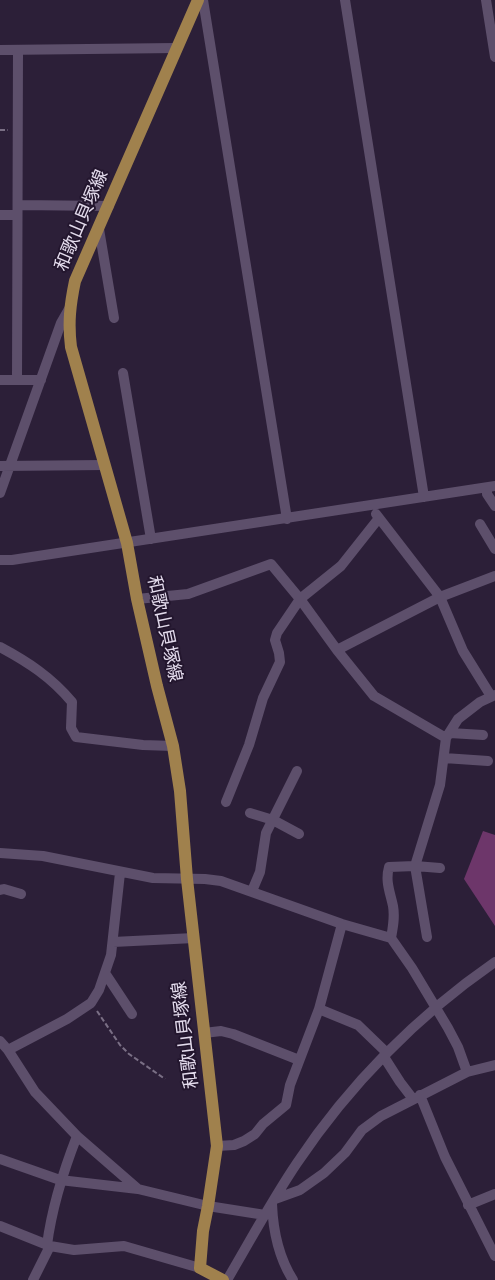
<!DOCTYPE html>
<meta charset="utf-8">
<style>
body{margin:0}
canvas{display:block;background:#2c1f38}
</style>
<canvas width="495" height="1280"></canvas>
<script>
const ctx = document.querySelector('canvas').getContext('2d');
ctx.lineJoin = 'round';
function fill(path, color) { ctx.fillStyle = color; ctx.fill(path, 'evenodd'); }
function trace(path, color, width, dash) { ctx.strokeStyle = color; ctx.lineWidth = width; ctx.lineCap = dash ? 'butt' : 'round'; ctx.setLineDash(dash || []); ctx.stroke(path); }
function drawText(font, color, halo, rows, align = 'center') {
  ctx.font = font + ' "Source Sans 3","Noto Sans JP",sans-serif'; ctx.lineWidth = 4; ctx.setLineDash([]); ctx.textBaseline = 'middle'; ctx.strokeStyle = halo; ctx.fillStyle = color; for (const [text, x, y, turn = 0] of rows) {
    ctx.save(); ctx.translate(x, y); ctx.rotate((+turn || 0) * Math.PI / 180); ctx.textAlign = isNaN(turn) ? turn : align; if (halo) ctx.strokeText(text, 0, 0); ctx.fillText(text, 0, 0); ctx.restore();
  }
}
const building = new Path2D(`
 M483,831L495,835V926L464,879Z`);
const path = new Path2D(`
 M0,130H8
 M97,1011L120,1045L129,1054L165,1079`);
const minor = new Path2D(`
 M203,0L287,519
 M345,0L424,497
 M486,0L495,57
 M0,50L176,48
 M18,205L109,206
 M0,215H17
 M99,229L114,318
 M123,373L151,539
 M0,380H41
 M17,380L18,50
 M0,466L104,465
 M487,488V494L495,506
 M0,493L61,323L69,309
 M376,514L440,597L463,651L491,696
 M480,524L495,549
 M0,560H12L495,486
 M137,599L188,594L271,564L300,599L337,650L374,696L446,738
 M0,647C28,662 51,677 72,702L71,728L76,737L143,745L173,746
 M337,650L440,597L495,576
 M450,733L483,735
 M444,758L488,761
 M226,802L249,745L263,698L280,662L279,653L275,640L277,633L300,599L341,566L379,518
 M250,813L273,820L299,834
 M0,853L43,856L153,878L205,879L221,881L342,924L391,938L412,968L448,1028L458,1047L467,1072
 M0,890L4,889L21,894
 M252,891L260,872L266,833L297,771
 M427,937L415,866L440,868
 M391,938C393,927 395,917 393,906C390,892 385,881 389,867L415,866L440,785L446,738L458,719L480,702L495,695
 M113,942L194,938
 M105,973L132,1014
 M319,1009L358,1025L387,1053
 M204,1033L221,1031L233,1034L299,1060
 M0,1041L8,1050L35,1092L77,1136L138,1189
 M8,1050L67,1019L91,1003L99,990L111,955L120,873
 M384,1057L400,1082L413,1099
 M420,1095L445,1157L495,1256
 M217,1146L234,1145L244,1141L255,1134L263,1124L286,1105L290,1085L319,1009L342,924
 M0,1159L60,1180L138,1189L208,1206L265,1215
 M275,1199L300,1190L324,1173L345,1153L362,1130L381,1116L467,1072L495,1065
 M272,1204C273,1229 279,1258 293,1280
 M468,1205L495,1194
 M0,1226L50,1246L74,1250L124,1246L200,1268
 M47,1245C52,1206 63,1172 77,1136
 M33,1280L50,1246
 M227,1280C250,1241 272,1200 297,1163C349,1085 418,1015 495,962`);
const major = new Path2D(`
 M198,0L75,281C70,305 68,323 71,347L127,543L137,599L157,686L173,746L180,791L187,879L217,1146L208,1206L203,1231L200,1268L223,1280`);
const streetNames = [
 ["和歌山貝塚線",83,221,-67],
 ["和歌山貝塚線",163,629,78],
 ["和歌山貝塚線",187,1035,-97]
];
fill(building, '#6d366a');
trace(path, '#7a6f85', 2, [5, 2.5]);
trace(minor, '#5d4f6b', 10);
trace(major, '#a0814d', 12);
drawText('18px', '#e4dced', '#23162e', streetNames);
</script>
